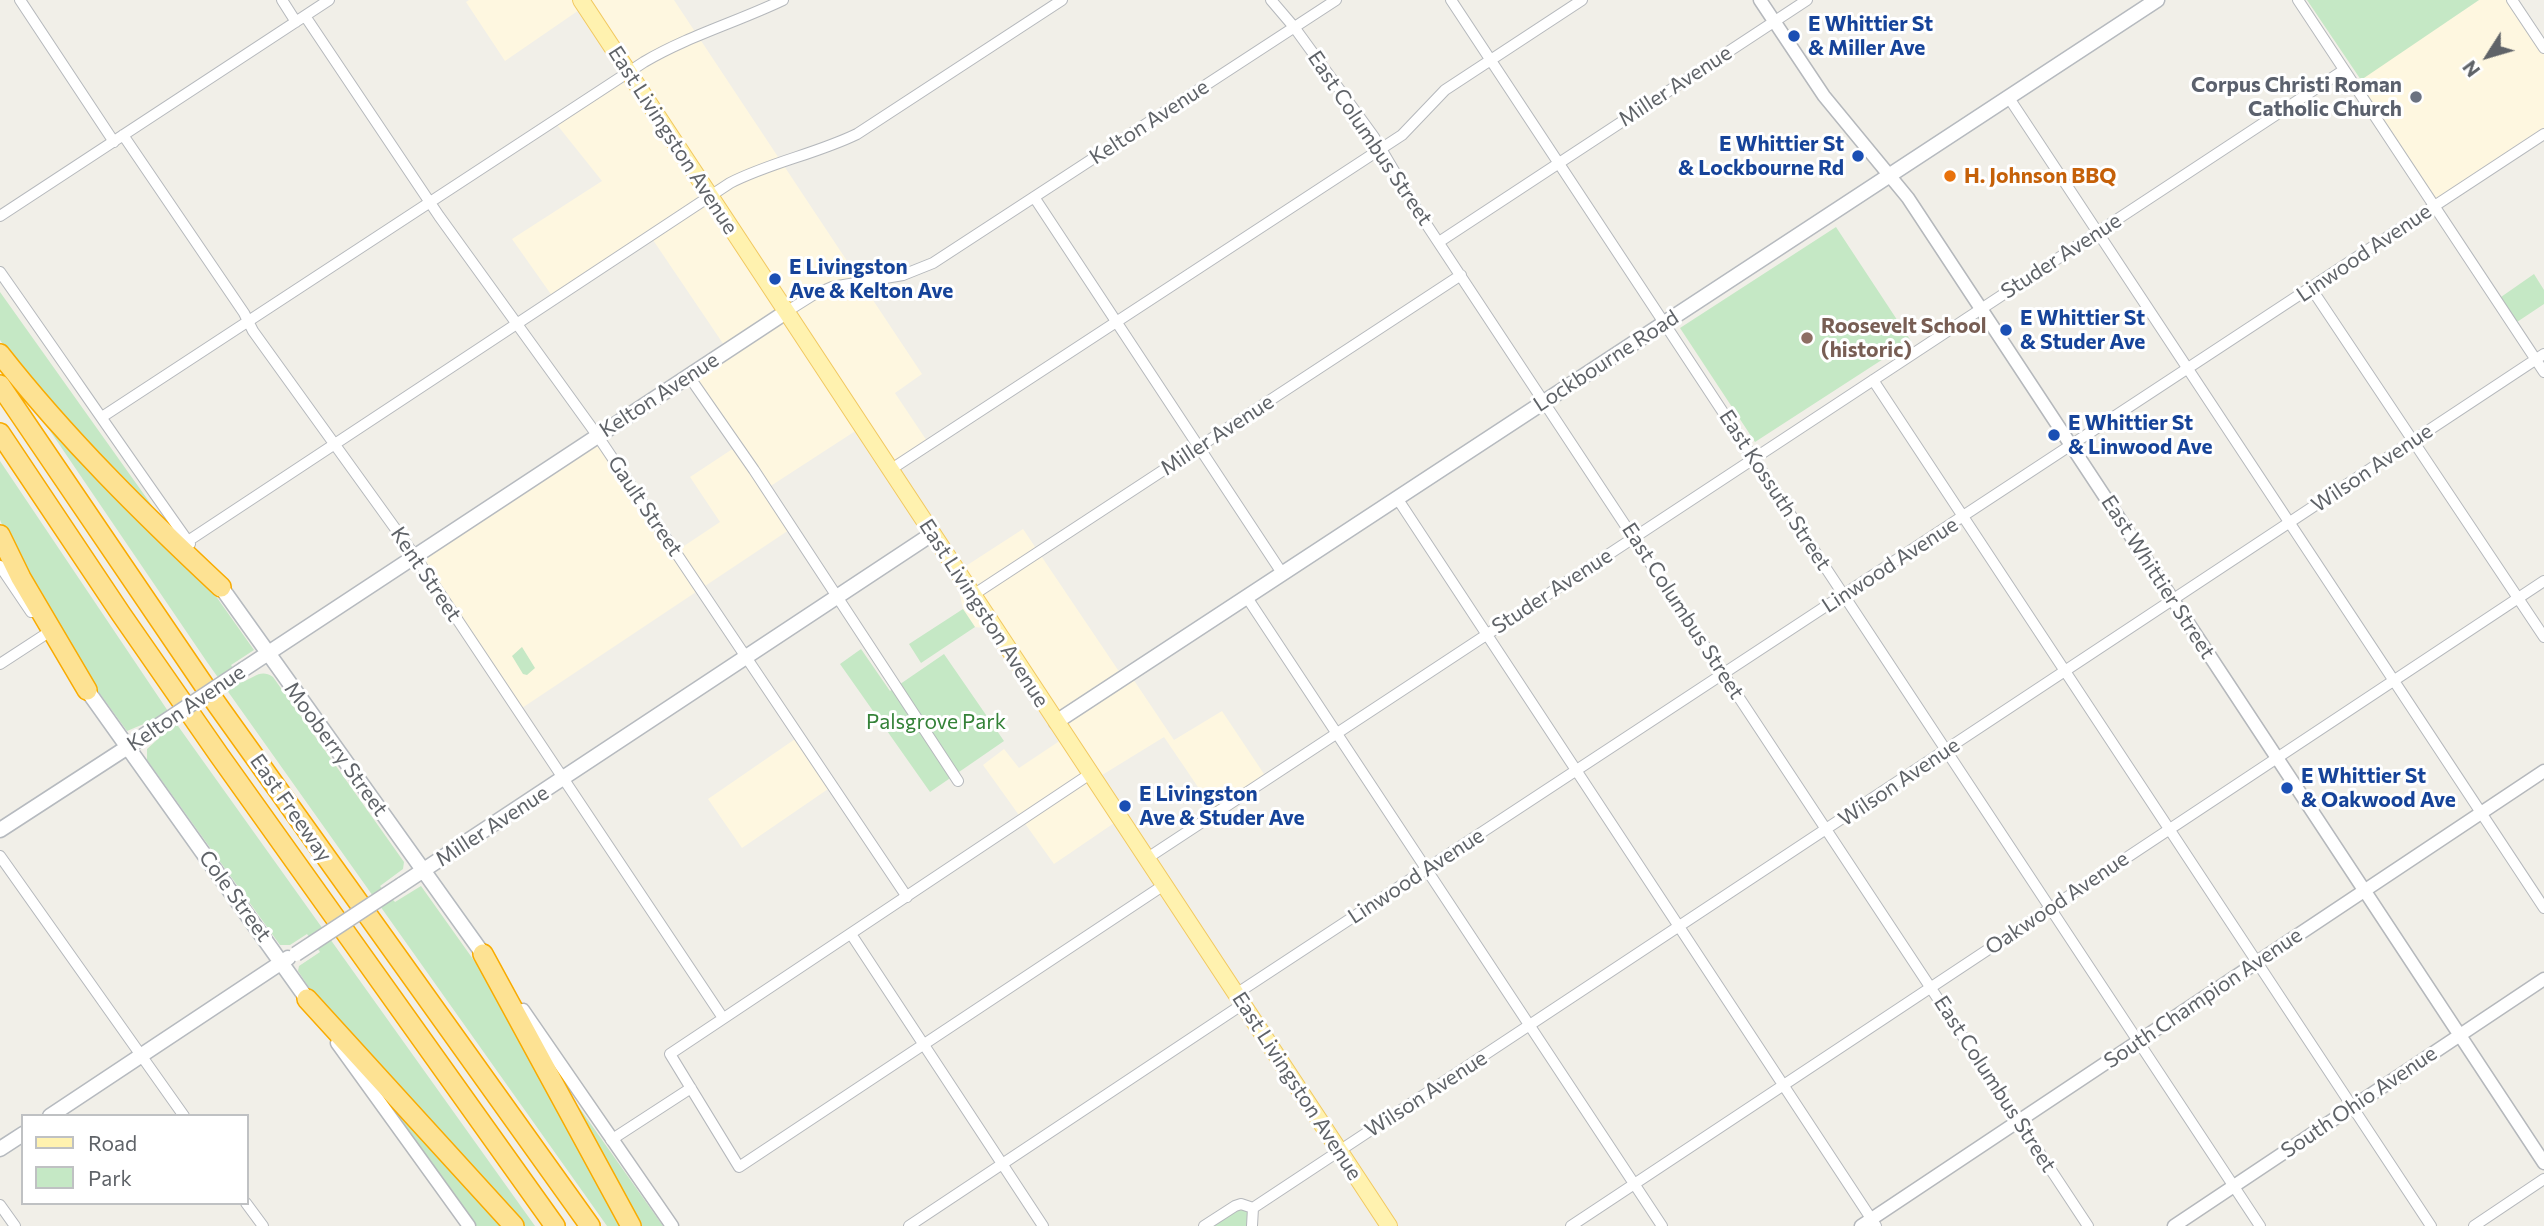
<!DOCTYPE html>
<style>
body{margin:0}
#map{position:relative;width:2544px;height:1226px;overflow:hidden;background:#f1efe8;font-family:Commissioner,sans-serif}
canvas{display:block}
.legend{position:absolute;left:21px;top:1114px;width:228px;height:91px;box-sizing:border-box;background:#fff;border:2px solid #bfc1c3;margin:0;padding:9px 12px;list-style:none;font-size:21px;color:#5f6368}
.legend li{display:flex;align-items:center;gap:14px;height:35px}
.legend b{width:35px;border:2px solid #bfc1c3}
.north{position:absolute;left:2453px;top:21px;width:70px;height:70px;-webkit-text-stroke:5px #fff;paint-order:stroke;rotate:233deg;font-size:19px;font-weight:700;line-height:28px;text-align:center;color:#5f6368}
.north::after{content:'';display:block;margin:auto;width:24px;height:32px;background:#5f6368;clip-path:polygon(50% 0,100% 100%,50% 72%,0 100%)}
</style>
<div id="map">
<canvas width="2544" height="1226"></canvas>
<ul class="legend">
<li><b style="height:9px;background:#fff2af"></b>Road</li>
<li><b style="height:19px;background:#c5e8c5"></b>Park</li>
</ul>
<div class="north">N</div>
</div>
<script>
const ctx = document.querySelector('canvas').getContext('2d');
ctx.lineJoin = 'round';
function fill(path, color) { ctx.fillStyle = color; ctx.fill(path, 'evenodd'); }
function trace(path, color, width, dash) { ctx.strokeStyle = color; ctx.lineWidth = width; ctx.lineCap = dash ? 'butt' : 'round'; ctx.setLineDash(dash || []); ctx.stroke(path); }
function drawText(font, color, halo, rows, align = 'center') {
  ctx.font = font + ' Commissioner,sans-serif'; ctx.lineWidth = 6; ctx.setLineDash([]); ctx.textBaseline = 'middle'; ctx.strokeStyle = halo; ctx.fillStyle = color; for (const [text, x, y, turn = 0] of rows) {
    ctx.save(); ctx.translate(x, y); ctx.rotate((+turn || 0) * Math.PI / 180); ctx.textAlign = isNaN(turn) ? turn : align; if (halo) ctx.strokeText(text, 0, 0); ctx.fillText(text, 0, 0); ctx.restore();
  }
}
const commercial = new Path2D(`
 M469,0H674L922,374L895,393L931,447L890,472L860,428L766,489L792,528L516,712L416,558L599,434L675,552L720,522L690,477L737,446L690,376L728,351L651,237L555,300L512,239L602,181L554,121L626,74L582,8L505,61L466,2Z
 M2479,0H2512L2544,49V134L2433,207L2353,84Z
 M1023,529L1118,670L1131,676L1174,740L1222,711L1268,780L1217,815L1164,737L1094,780L1120,819L1054,864L983,765L1004,749L1019,768L1064,738L991,629L975,627L963,609L955,573Z
 M798,737L831,787L742,848L708,799Z`);
const green = new Path2D(`
 M2307,0H2479L2361,80Z
 M1836,227L1911,341L1755,442L1680,328Z
 M2534,274L2544,290V304L2517,322L2501,297Z
 M0,292L165,524L62,418L14,360L0,340Z
 M44,422L213,592L254,650L231,665L243,682C255,677 261,669 273,677L404,862L403,869L380,886L395,902L421,886L495,990L624,1226H607L207,662Z
 M0,461L178,726L535,1226H521L320,1004L298,971L299,966L320,952L307,934L290,945H280L147,760V749L159,738L151,723H146L127,731L63,643L12,548L0,520Z
 M963,609L975,627L921,663L909,644Z
 M522,647L535,668L527,675L523,674L512,656Z
 M861,649L890,691L944,654L1004,741L930,792L840,664Z
 M381,1094L504,1226H476Z
 M571,1096L663,1226H641Z
 M1237,1206L1253,1208L1251,1226H1208Z`);
const minor = new Path2D(`
 M20,0L114,142
 M282,0L296,22
 M1271,0L1294,27L1374,137L1419,213L2088,1226
 M1451,0L2260,1226
 M2298,0L2544,372
 M2512,0L2544,48
 M305,16L439,216L597,435L907,897
 M2009,98L2544,908
 M123,135L244,313L253,331L415,556L723,1018
 M1034,197L1282,573
 M0,216L329,0
 M1439,242L1807,0
 M0,272C64,363 126,454 190,544
 M2311,288L2544,637
 M786,312L813,295L832,287L903,275L933,263L1336,0
 M688,375L754,470L958,781
 M1873,380L2431,1226
 M102,417L644,62C688,36 737,22 783,0
 M890,470L1402,135L1445,90L1582,0
 M1397,498L1876,1226
 M188,541L730,183C771,162 816,154 857,134L1062,0
 M0,566L31,612
 M973,595L1461,275
 M1246,596L1662,1226
 M0,664L46,634
 M1090,774L670,1054L739,1167L1164,885
 M0,856L184,1116
 M1146,859L2344,70
 M851,934L1043,1226
 M1236,994L2544,134
 M611,1140L691,1088
 M246,1203L263,1226
 M0,1205L15,1226
 M1253,1208L2544,354
 M909,1226L1243,1004
 M1204,1226L1235,1206L1241,1204L1253,1208
 M1252,1226L1253,1208
 M1571,1226L2544,581
 M2474,1226L2544,1179`);
const tertiary = new Path2D(`
 M1760,0L1824,96L1908,198L2544,1163
 M523,1010L672,1226
 M337,1043L469,1226
 M1861,1226L2544,771
 M2174,1226L2544,979`);
const secondary = new Path2D(`
 M221,587L483,954
 M244,669L786,312
 M87,690L307,999
 M1056,722L2157,0
 M0,830L137,741
 M401,885L932,534
 M50,1116L288,958
 M0,1149L23,1134`);
const primary = new Path2D(`
 M581,0L1389,1226`);
const motorway = new Path2D(`
 M0,354C66,438 143,514 221,587
 M0,385L216,703L590,1226
 M0,433L121,614L219,755L555,1226
 M0,535L21,578L87,690
 M483,954L631,1226
 M307,999L514,1226`);
const secondaryBridge = new Path2D(`
 M143,736L244,669
 M296,954L401,885`);
const markers = [
 [1794,36,7,"#1a4fb4"],
 [2416,97,7,"#6b7280"],
 [1858,156,7,"#1a4fb4"],
 [1950,176,7,"#e8710a"],
 [775,279,7,"#1a4fb4"],
 [2006,330,7,"#1a4fb4"],
 [1807,338,7,"#8d6e63"],
 [2054,435,7,"#1a4fb4"],
 [2287,788,7,"#1a4fb4"],
 [1125,806,7,"#1a4fb4"]
];
const transitNames = [
 ["E Whittier St",1808,24],
 ["& Miller Ave",1808,48],
 ["E Whittier St",1844,144,"right"],
 ["& Lockbourne Rd",1844,168,"right"],
 ["E Livingston",789,267],
 ["Ave & Kelton Ave",789,291],
 ["E Whittier St",2020,318],
 ["& Studer Ave",2020,342],
 ["E Whittier St",2068,423],
 ["& Linwood Ave",2068,447],
 ["E Whittier St",2301,776],
 ["& Oakwood Ave",2301,800],
 ["E Livingston",1139,794],
 ["Ave & Studer Ave",1139,818]
];
const worshipNames = [
 ["Corpus Christi Roman",2402,85],
 ["Catholic Church",2402,109]
];
const streetNames = [
 ["Miller Avenue",1675,86,-33],
 ["Kelton Avenue",1149,122,-33],
 ["East Columbus Street",1370,138,56],
 ["East Livingston Avenue",673,140,57],
 ["Linwood Avenue",2364,253,-34],
 ["Studer Avenue",2061,256,-33],
 ["Lockbourne Road",1606,361,-33],
 ["Kelton Avenue",659,395,-33],
 ["Miller Avenue",1217,435,-33],
 ["Wilson Avenue",2372,468,-34],
 ["East Kossuth Street",1775,490,57],
 ["Gault Street",645,506,56],
 ["Linwood Avenue",1890,565,-33],
 ["Kent Street",426,574,56],
 ["East Whittier Street",2158,577,57],
 ["Studer Avenue",1552,591,-33],
 ["East Columbus Street",1683,611,57],
 ["East Livingston Avenue",984,613,57],
 ["Kelton Avenue",186,708,-34],
 ["Mooberry Street",336,749,54],
 ["Wilson Avenue",1899,782,-34],
 ["East Freeway",291,808,55],
 ["Miller Avenue",492,826,-33],
 ["Linwood Avenue",1416,876,-33],
 ["Cole Street",235,896,54],
 ["Oakwood Avenue",2057,903,-34],
 ["South Champion Avenue",2203,998,-34],
 ["East Columbus Street",1995,1084,57],
 ["East Livingston Avenue",1297,1086,57],
 ["Wilson Avenue",1426,1094,-33],
 ["South Ohio Avenue",2359,1102,-34]
];
const foodNames = [
 ["H. Johnson BBQ",1964,176]
];
const educationNames = [
 ["Roosevelt School",1821,326],
 ["(historic)",1821,350]
];
const parkNames = [
 ["Palsgrove Park",936,722]
];
fill(commercial, '#fef7e0');
fill(green, '#c5e8c5');
trace(minor, '#b5b8bc', 12);
trace(tertiary, '#b5b8bc', 15);
trace(secondary, '#b6babf', 17);
trace(primary, '#f2c960', 18);
trace(motorway, '#f9ab00', 22);
trace(minor, '#fff', 10);
trace(tertiary, '#fff', 12);
trace(secondary, '#fff', 14);
trace(primary, '#fff2af', 16);
trace(motorway, '#fde293', 19);
trace(secondaryBridge, '#b6babf', 17, []);
trace(secondaryBridge, '#fff', 14);
for (const [x, y, r, color] of markers) { const dot = new Path2D(); dot.arc(x, y, r, 0, 2 * Math.PI); ctx.fillStyle = color; ctx.fill(dot); trace(dot, '#fff', 2.5); }
drawText('bold 21px', '#164399', '#fff', transitNames, 'left');
drawText('bold 21px', '#5b616d', '#fff', worshipNames, 'right');
drawText('21px', '#5f6368', '#fff', streetNames);
drawText('bold 21px', '#c56008', '#fff', foodNames, 'left');
drawText('bold 21px', '#785e54', '#fff', educationNames, 'left');
drawText('21px', '#348238', '#fff', parkNames);
</script>
